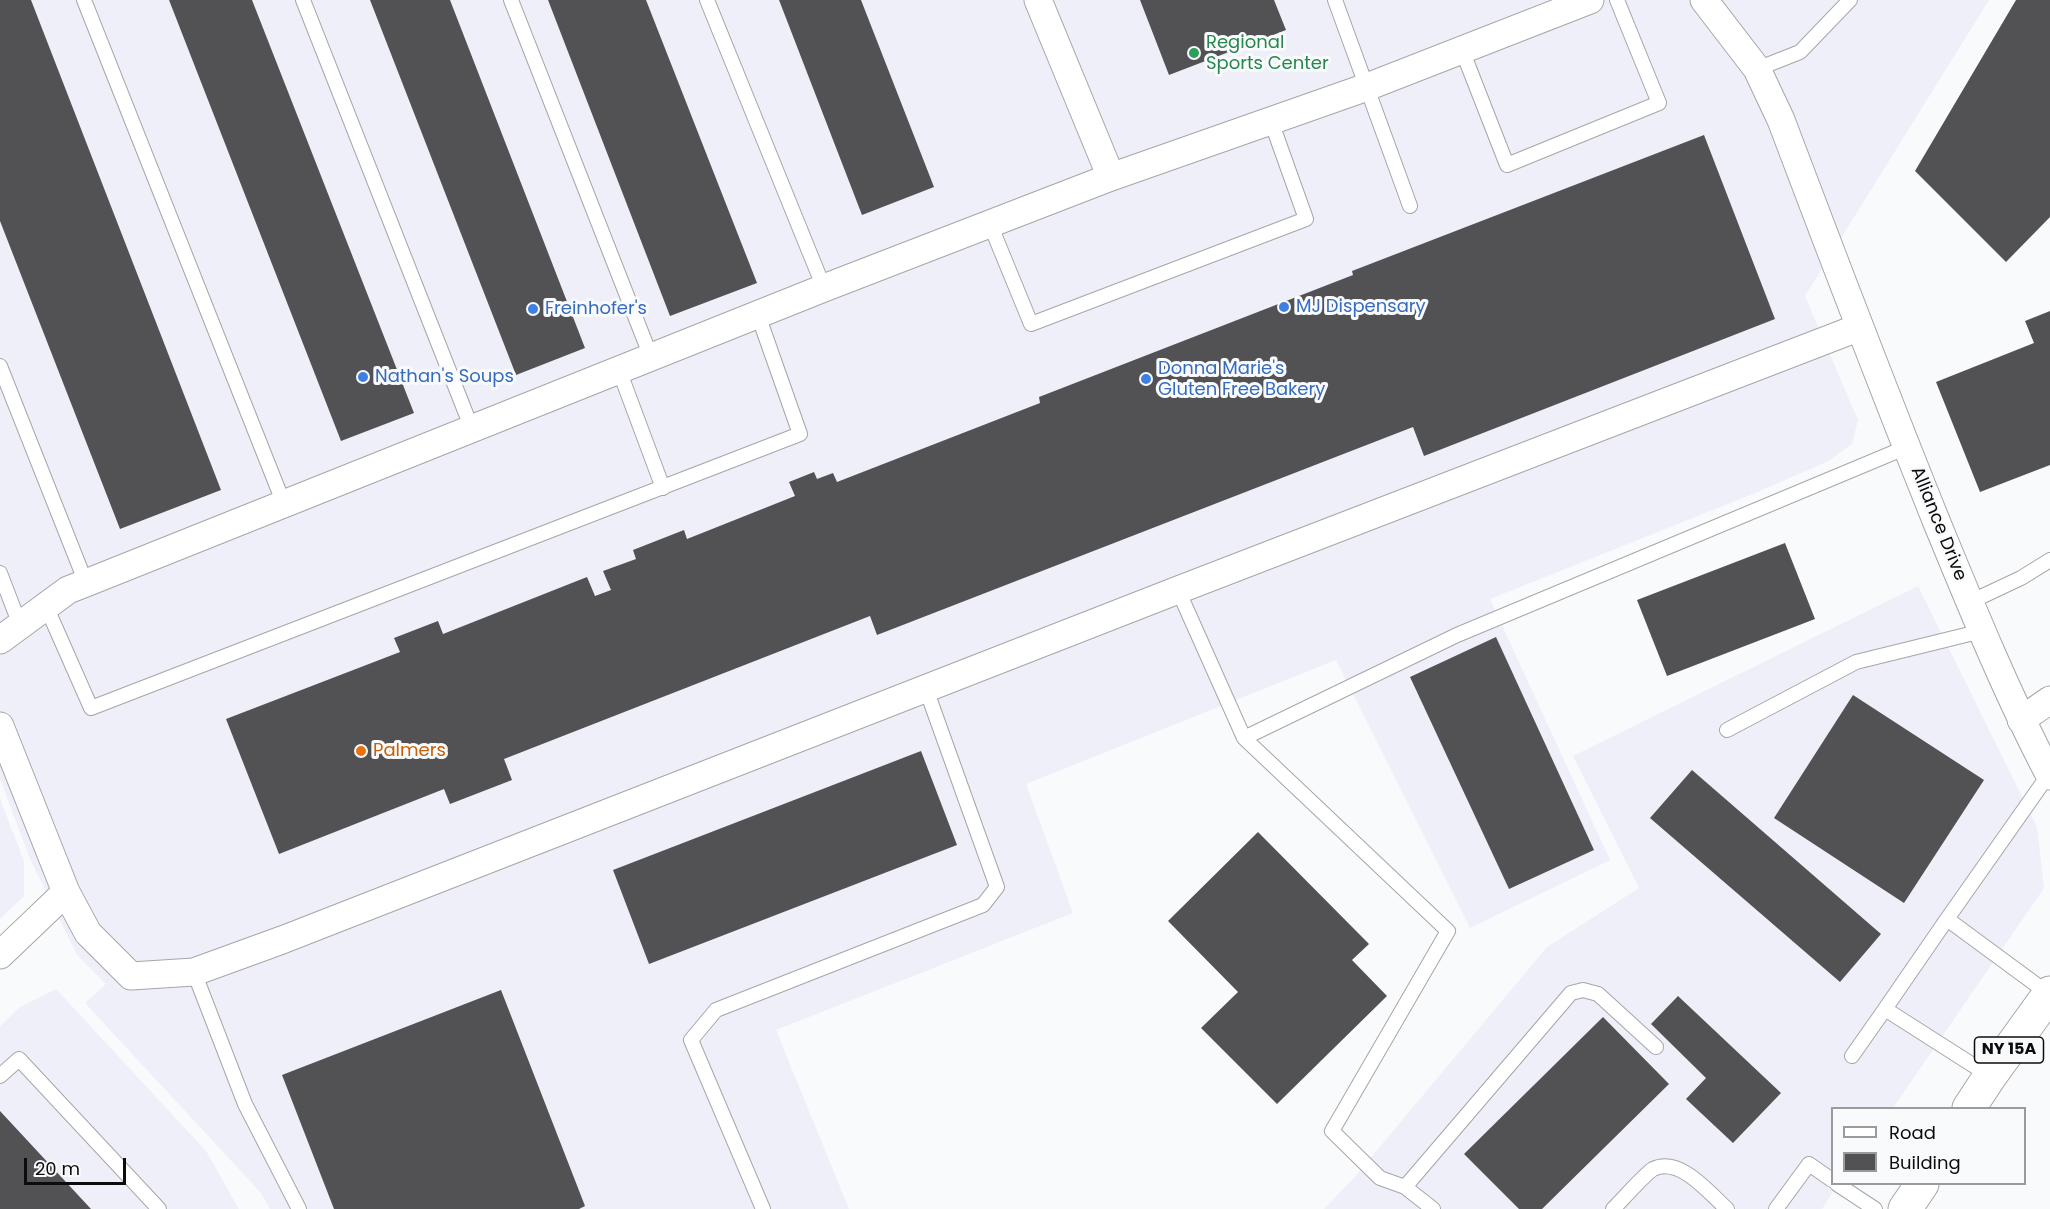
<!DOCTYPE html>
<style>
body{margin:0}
#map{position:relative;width:2050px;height:1209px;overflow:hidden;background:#f9fafc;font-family:Poppins,sans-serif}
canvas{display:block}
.legend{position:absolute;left:1831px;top:1107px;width:195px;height:78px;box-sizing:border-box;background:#f9fafc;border:2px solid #9a9b9c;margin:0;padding:8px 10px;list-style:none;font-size:18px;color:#0c0c0c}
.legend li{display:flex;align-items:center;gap:12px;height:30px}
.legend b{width:30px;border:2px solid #9a9b9c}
.scale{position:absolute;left:24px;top:1158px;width:102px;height:27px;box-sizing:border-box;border:3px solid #0c0c0c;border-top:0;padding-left:8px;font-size:18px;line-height:21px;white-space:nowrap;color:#0c0c0c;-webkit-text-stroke:4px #f9fafc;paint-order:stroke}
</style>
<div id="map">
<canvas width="2050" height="1209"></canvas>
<ul class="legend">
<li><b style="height:8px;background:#fff"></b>Road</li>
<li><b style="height:16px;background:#525254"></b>Building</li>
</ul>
<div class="scale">20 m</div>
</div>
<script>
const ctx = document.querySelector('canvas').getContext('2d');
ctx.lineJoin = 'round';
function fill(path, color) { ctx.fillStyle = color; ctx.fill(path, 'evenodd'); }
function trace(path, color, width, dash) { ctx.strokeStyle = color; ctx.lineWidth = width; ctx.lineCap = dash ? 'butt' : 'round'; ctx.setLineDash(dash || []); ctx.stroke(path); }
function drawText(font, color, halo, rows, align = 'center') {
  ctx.font = font + ' Poppins,sans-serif'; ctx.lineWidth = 6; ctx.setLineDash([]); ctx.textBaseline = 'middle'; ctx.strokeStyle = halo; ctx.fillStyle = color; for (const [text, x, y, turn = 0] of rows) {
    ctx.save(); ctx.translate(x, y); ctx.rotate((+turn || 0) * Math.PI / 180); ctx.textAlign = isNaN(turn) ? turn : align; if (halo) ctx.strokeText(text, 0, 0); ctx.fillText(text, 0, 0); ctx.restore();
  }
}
const built = new Path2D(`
 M0,0H1989L1805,296L1858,420L1852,444L1827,462L1748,496L1490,599L1610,860L1470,928L1336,660L1026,784L1073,913L776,1030L849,1209H270L261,1193L85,1003L106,984L77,955L30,859L0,779Z
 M1918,586L2037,827L2044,888L1893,1108H1832V1184H1838L1822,1209H1324L1353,1179L1547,947L1639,888L1573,756Z
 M0,799L24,861V896L0,919Z
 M56,989L206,1151L239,1209H0V1026L20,1007Z`);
const building = new Path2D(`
 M0,0H31L221,490L120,529L0,221Z
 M169,0H252L414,413L341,441Z
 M370,0H450L585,348L516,375Z
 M548,0H646L757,283L670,316Z
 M779,0H861L934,187L862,215Z
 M1140,0H1274L1286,30L1169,75Z
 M2016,0H2050V217L2006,262L1915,171Z
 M1704,135L1775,319L1424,456L1413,427L877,635L870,616L504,759L512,780L450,804L444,789L279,854L226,719L400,652L394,638L438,621L443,634L587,577L595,596L611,590L603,571L636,559L633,550L684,530L687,539L795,496L789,482L814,472L817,479L833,473L837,482L1040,403L1039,397L1353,275L1352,271Z
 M2050,311V465L1980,492L1936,382L2034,343L2025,321Z
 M1785,543L1815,619L1667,676L1637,600Z
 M1496,637L1594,850L1509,889L1410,677Z
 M1853,695L1984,780L1904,903L1774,818Z
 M921,751L957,845L649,964L613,870Z
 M1692,770L1881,934L1840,982L1650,818Z
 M1258,832L1369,944L1352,960L1387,996L1277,1104L1201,1028L1238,992L1168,921Z
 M501,990L585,1206L579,1209H334L282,1075Z
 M1678,996L1781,1093L1733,1143L1686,1099L1706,1078L1651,1024Z
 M1603,1017L1669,1084L1542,1209H1519L1464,1154Z
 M0,1111L91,1209H0Z`);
const lane = new Path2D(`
 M84,0L284,504
 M303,0L472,429
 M511,0L651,357
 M707,0L824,288
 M1335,0L1410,206
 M1462,50L1507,165L1659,103L1617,0
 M1757,69L1800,52L1850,0
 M990,224L1031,324L1306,219L1271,121
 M0,366L86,583
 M619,370L663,488
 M0,573L20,625
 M1178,590L1244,738
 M1970,602L2021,578L2050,560
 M46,606L91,708L800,434L758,315
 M1727,730L1856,662L1982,631
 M2049,774L1947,919L2049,994
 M1947,919L1885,1009L1990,1076
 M194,972L245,1104L299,1209
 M1852,1056L1885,1009
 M0,1076L19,1059L159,1209
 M1837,1184L1875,1209
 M1405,1187L1571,993L1583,990L1598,994L1656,1047
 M763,1209L691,1040L716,1010L983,905L997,887L926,689
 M1433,1209L1405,1187L1380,1178L1332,1131L1448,931L1244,738L1457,635L1907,447
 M1613,1209C1621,1201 1645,1174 1653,1169C1680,1156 1709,1193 1727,1209
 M1776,1209L1809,1164L1832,1180`);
const street = new Path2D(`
 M1038,0L1111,177
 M1704,0L1757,69L1781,120C1832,255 1883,389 1937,523C1972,608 2007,694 2050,776
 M0,640L68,590L86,583L824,288L1111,177L1367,87L1590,0
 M2021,720L2050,700
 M0,726L66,892L0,955
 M66,892L88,933L131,976L194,972L282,940L1178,590L1860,327`);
const primary = new Path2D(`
 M1969,1108L1990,1076L2050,993
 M1905,1209L1922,1184`);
const markers = [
 [1194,53,6,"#2e9e5b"],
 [1284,307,6,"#3f7fe0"],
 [533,309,6,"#3f7fe0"],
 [363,377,6,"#3f7fe0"],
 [1146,379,6,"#3f7fe0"],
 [361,751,6,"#e8710a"]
];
const shields = [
 [2009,1050,69]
];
const shieldNames = [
 ["NY 15A",2009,1050]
];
const leisureNames = [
 ["Regional",1206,43],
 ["Sports Center",1206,64]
];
const shopNames = [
 ["MJ Dispensary",1296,307],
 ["Freinhofer's",545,309],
 ["Donna Marie's",1158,369],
 ["Gluten Free Bakery",1158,390],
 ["Nathan's Soups",375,377]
];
const streetNames = [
 ["Alliance Drive",1938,524,68]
];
const foodNames = [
 ["Palmers",373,751]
];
fill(built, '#eeeff9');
fill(building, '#525254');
trace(lane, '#a5a6a8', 16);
trace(street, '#a5a6a8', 29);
trace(primary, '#a5a6a8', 35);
trace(lane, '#fff', 14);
trace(street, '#fff', 27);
trace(primary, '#fff', 33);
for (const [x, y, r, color] of markers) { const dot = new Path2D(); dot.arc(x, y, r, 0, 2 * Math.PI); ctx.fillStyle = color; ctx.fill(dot); trace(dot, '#f9fafc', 2); }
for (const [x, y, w] of shields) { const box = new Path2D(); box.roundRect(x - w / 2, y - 13, w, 26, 4.5); ctx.fillStyle = '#f9fafc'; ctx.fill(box); trace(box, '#0c0c0c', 1.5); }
drawText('bold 16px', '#0c0c0c', null, shieldNames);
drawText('18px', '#27864d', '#f9fafc', leisureNames, 'left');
drawText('18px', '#366cbe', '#f9fafc', shopNames, 'left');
drawText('18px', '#0c0c0c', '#f9fafc', streetNames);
drawText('18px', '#c56008', '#f9fafc', foodNames, 'left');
</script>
